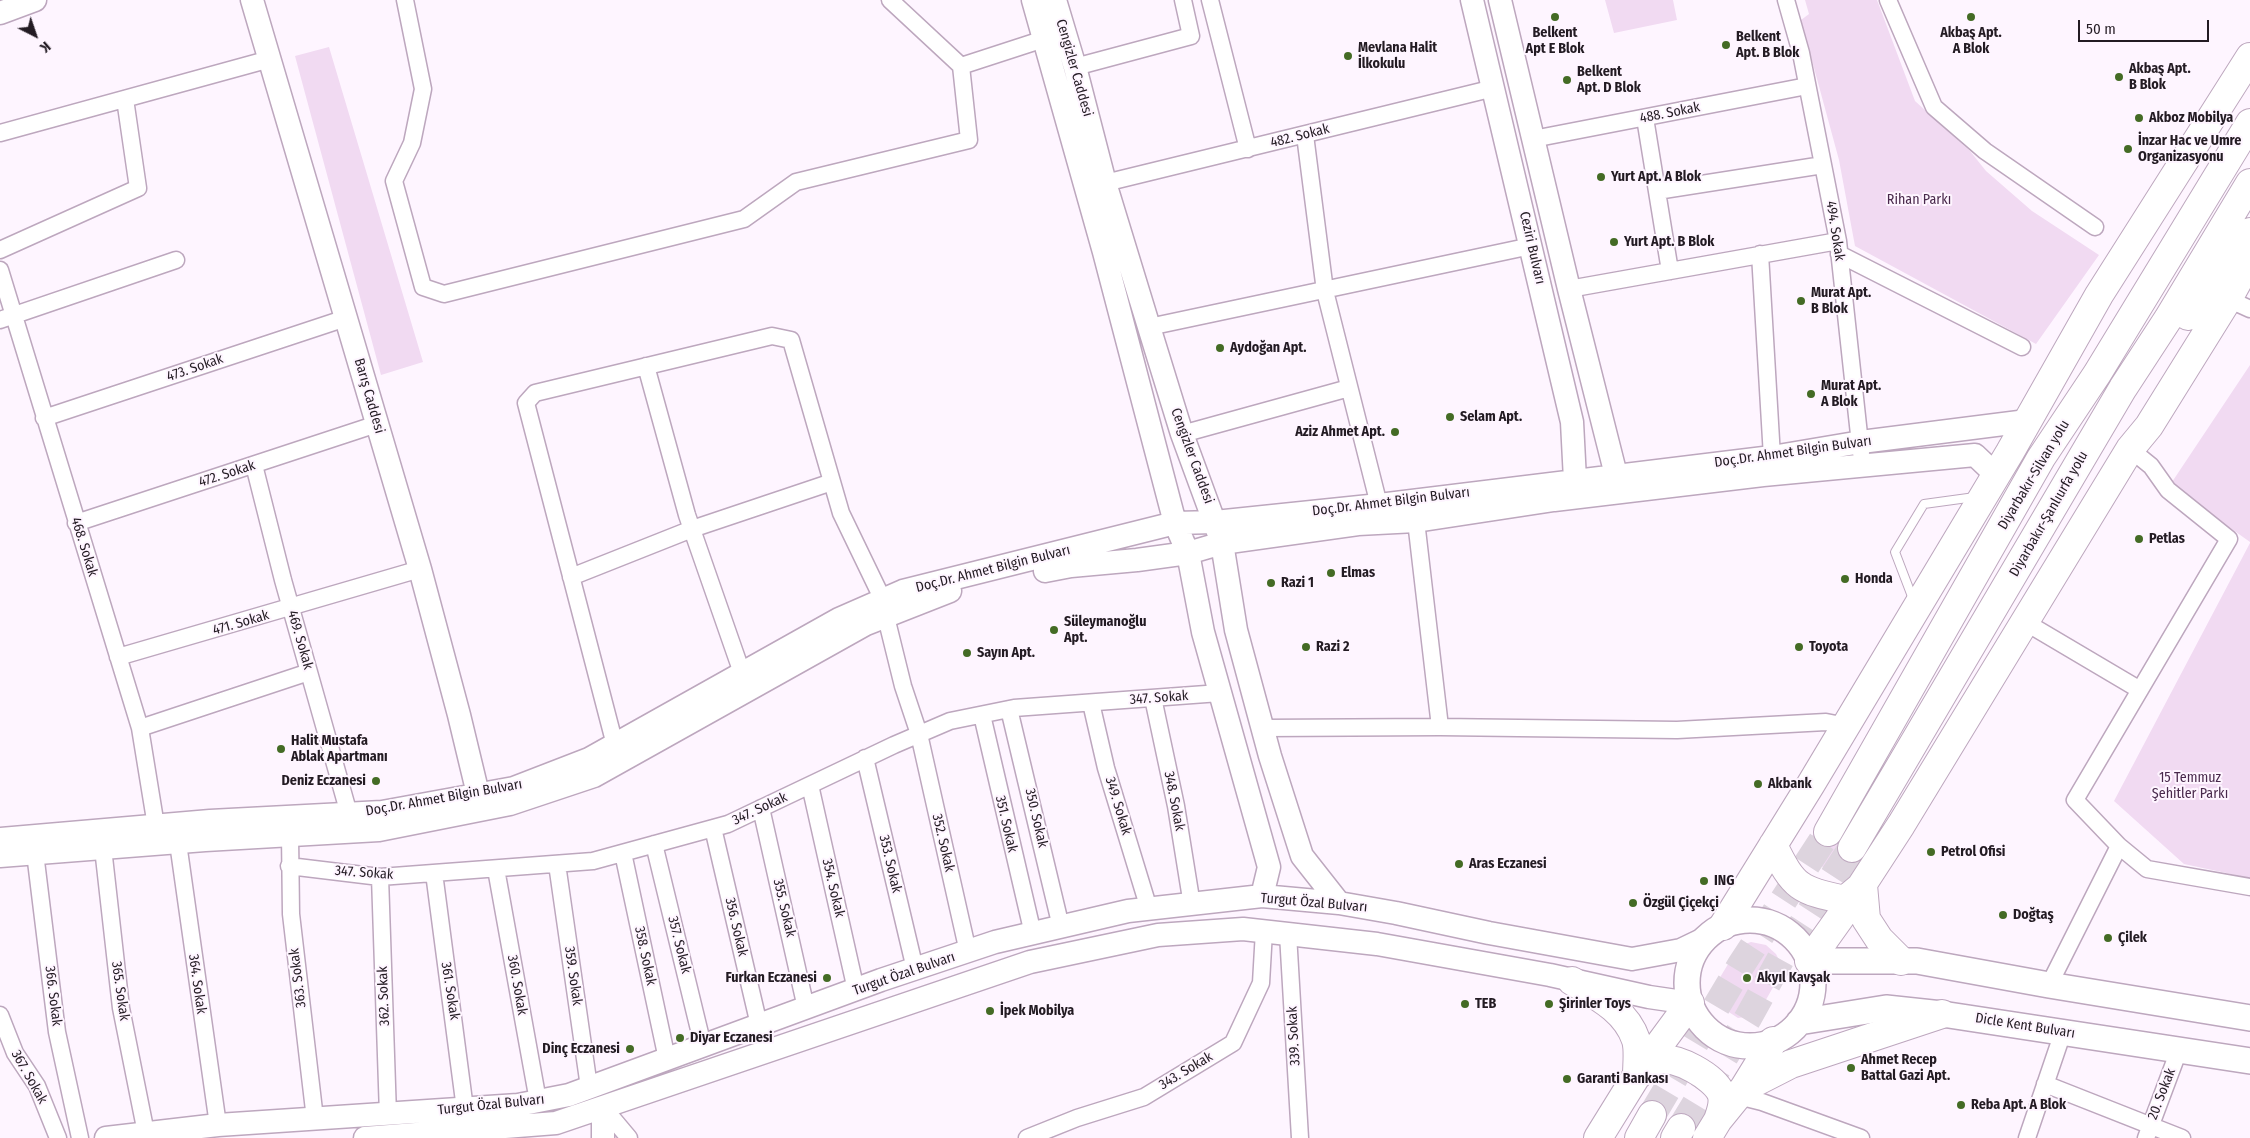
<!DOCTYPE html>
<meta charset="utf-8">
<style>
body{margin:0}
#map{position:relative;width:2250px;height:1138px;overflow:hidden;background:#fef5ff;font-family:"Fira Sans Condensed",sans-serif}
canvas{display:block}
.north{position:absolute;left:10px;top:10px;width:50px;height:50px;-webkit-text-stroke:4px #fef5ff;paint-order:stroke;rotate:139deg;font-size:14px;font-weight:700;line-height:20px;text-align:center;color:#231b23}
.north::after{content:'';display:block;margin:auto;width:18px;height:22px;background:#231b23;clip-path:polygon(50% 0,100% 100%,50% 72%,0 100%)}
.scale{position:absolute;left:2078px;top:20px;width:131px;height:22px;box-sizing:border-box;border:2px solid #231b23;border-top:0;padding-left:6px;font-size:15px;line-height:18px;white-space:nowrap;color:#231b23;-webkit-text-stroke:4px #fef5ff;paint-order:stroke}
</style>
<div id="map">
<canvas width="2250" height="1138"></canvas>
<div class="north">K</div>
<div class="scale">50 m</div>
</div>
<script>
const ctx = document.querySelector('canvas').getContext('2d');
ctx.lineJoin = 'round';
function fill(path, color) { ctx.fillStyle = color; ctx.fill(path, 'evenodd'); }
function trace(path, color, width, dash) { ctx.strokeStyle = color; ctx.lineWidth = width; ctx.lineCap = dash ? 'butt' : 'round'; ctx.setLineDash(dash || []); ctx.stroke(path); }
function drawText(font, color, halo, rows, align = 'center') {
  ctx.font = font + ' "Fira Sans Condensed",sans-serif'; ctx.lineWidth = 4; ctx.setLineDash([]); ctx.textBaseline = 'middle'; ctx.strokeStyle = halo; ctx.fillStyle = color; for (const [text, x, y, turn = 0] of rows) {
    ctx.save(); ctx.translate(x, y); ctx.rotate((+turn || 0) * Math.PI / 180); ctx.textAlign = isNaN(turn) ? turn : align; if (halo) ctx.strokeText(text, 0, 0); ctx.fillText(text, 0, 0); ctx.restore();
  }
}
const green = new Path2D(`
 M1605,0H1673L1677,20L1614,33Z
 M1805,0H1877L1915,101L1970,151L1986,171L2032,211L2099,255L2036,344L1855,246L1839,160L1801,20L1809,14Z
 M329,47L423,362L381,375L295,56Z
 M2250,365V542L2170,485Z
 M2250,543V878L2184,864L2114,801Z
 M1817,828L1872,859C1867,863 1862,869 1857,872C1833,887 1813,861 1809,841Z
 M1751,942L1766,945L1776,954L1781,964L1780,975L1759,1012L1752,1016L1738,1018L1721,1007L1717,999L1716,984L1739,946Z`);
const highwayTunnel = new Path2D(`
 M1652,1115L1741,965L1828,832
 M1681,1128L1748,1018L1785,951L1852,848`);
const lane = new Path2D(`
 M1913,599L1895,552L1924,504L1975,497`);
const street = new Path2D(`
 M405,0L423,89L412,143L394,181L423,287L444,294L744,219L796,182L969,140L961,66L890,0
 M1210,0L1248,149
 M1786,0L1801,53L1838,241L1861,453
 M1888,0L1934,107L1985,151L2095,227
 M961,66L1044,39
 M1075,67L1191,36L1183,0
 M1645,118L1670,271
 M0,133L270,59
 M1305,135L1325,291L1379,505
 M1533,139L1807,86
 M1105,183L1494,88
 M1657,191L1823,165
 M0,250L138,188L125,99
 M1760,254L1772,457
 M1839,254L2022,347
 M0,270L140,728L156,826
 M1569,289L1838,241
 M2228,299L2250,309
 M0,320L176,260
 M1149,327L1531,246
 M646,366L687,515L742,673
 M44,418L346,318
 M1182,434L1349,388
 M2130,449L2151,466L2168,490L2229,539L2075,800L2119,846L2147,869L2250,887
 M254,465L283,580L349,814
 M1416,521L1440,727
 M76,523L377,424
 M571,577L692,529L832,482
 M886,617L903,686L919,734L968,952
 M2025,622L2140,690
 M118,657L420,569
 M1153,698L1176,806L1192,905
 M1091,703L1106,768L1149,909
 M1009,709L1061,927
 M982,715L1033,934
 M140,728L309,672
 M1263,728L1440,727L1677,730L1826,722L1846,726
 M615,745L526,403L535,393L772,336L791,340L841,513L883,600
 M865,758L915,969
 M810,785L856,990
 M761,808L806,1008
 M713,828L759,1025
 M290,835L291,914L315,1119
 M178,843L218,1125
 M654,844L703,1046
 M103,848L121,1008L146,1133
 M35,853L57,1032L80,1138
 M623,853L667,1059
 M557,864L589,1087
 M289,866L380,877L593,861L728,824L894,745L950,721L1014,708L1220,693
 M496,869L538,1101
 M434,873L465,1109
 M380,877L388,1115
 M1288,934L1300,1138
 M2049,985L2119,846
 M0,1015L15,1053L37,1086L58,1138
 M2045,1084L2182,1138
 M1738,1096L1762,1102L1861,1138
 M603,1107L629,1138
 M1027,1138L1077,1118L1144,1097L1233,1043L1261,983L1264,931
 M2027,1138L2063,1032
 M2146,1138L2179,1050`);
const secondary = new Path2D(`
 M252,0L420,569L459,715L478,794
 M1033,0L1104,252L1175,523L1188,553L1203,632L1269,867L1262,896
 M1055,0L1075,67L1105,183L1149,327L1182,434L1222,543L1236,630L1270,756L1302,856L1339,903
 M1472,0L1572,422L1575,480L1572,494
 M1500,0L1569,289L1616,475L1615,489
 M0,13L35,0
 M1045,571L1071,566L1137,560L1188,553L1222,543L1358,524L1416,521L1554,500L1763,475L1975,455L1995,474
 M0,839L210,821L382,812L514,788L589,759L839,619L903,591L1175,523L1215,522L1379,505L1772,457L1861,442L2027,421
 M0,856L205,840L379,830L510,804L594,776L866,624L950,591
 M106,1138L218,1125L518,1105L569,1095L881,980L995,942L1128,911L1262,896L1339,903L1396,913L1489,933L1632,959L1681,950L1706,938
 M365,1138L556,1123L1030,962L1158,935L1243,929L1377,944L1550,975L1649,997L1690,1003
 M603,1138V1107`);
const primary = new Path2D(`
 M1687 983a63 63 0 1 1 126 0a63 63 0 1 1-126 0Z
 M1809,961H1917L2049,985L2250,1018
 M1799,1022L1886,1008L1942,1014L2250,1061`);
const highway = new Path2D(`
 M2188,316L2250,232
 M1828,832L2041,458L2097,374L2250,123
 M1773,845C1794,888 1799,890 1845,900L1863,885
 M1852,848L2123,388L2168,319L2250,183
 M1863,885L1866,919L1879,939L1901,961
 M1723,926L1811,784L2010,452L2099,295L2250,57
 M1809,961L1849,905L1901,825L2130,449L2149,426L2228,299L2250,259
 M1572,981C1597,996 1626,1010 1636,1040C1639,1050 1637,1065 1637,1075
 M1639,1074C1644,1070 1652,1062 1658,1060C1676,1055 1714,1077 1721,1093C1725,1102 1721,1111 1718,1120
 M1744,1088L1791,1064L1942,1014
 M1598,1138L1637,1075L1690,1003
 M1639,1138L1652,1115
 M1675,1138L1681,1128
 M1707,1138L1718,1120L1744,1088L1773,1041`);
const markers = [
 [1555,17,5,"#446b25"],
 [1971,17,5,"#446b25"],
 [1726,45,5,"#446b25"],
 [1348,56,5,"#446b25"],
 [2119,77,5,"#446b25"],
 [1567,80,5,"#446b25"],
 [2139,118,5,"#446b25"],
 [2128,149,5,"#446b25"],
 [1601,177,5,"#446b25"],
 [1614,242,5,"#446b25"],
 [1801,301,5,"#446b25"],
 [1220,348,5,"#446b25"],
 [1811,394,5,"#446b25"],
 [1450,417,5,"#446b25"],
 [1395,432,5,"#446b25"],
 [2139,539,5,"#446b25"],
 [1331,573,5,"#446b25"],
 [1845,579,5,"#446b25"],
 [1271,583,5,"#446b25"],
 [1054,630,5,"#446b25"],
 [1306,647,5,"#446b25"],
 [1799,647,5,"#446b25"],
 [967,653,5,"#446b25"],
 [281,749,5,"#446b25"],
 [376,781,5,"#446b25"],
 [1758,784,5,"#446b25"],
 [1931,852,5,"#446b25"],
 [1459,864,5,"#446b25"],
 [1704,881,5,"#446b25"],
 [1633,903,5,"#446b25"],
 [2003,915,5,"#446b25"],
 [2108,938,5,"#446b25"],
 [827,978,5,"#446b25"],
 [1747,978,5,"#446b25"],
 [1465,1004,5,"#446b25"],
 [1549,1004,5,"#446b25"],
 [990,1011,5,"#446b25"],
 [680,1038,5,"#446b25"],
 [630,1049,5,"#446b25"],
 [1851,1068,5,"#446b25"],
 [1567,1079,5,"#446b25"],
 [1961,1105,5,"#446b25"]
];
const poiNames = [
 ["Belkent",1555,33,"center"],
 ["Apt E Blok",1555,49,"center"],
 ["Akbaş Apt.",1971,33,"center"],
 ["A Blok",1971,49,"center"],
 ["Belkent",1736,37],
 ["Apt. B Blok",1736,53],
 ["Mevlana Halit",1358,48],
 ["İlkokulu",1358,64],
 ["Akbaş Apt.",2129,69],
 ["B Blok",2129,85],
 ["Belkent",1577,72],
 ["Apt. D Blok",1577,88],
 ["Akboz Mobilya",2149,118],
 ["İnzar Hac ve Umre",2138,141],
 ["Organizasyonu",2138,157],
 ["Yurt Apt. A Blok",1611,177],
 ["Yurt Apt. B Blok",1624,242],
 ["Murat Apt.",1811,293],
 ["B Blok",1811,309],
 ["Aydoğan Apt.",1230,348],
 ["Murat Apt.",1821,386],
 ["A Blok",1821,402],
 ["Selam Apt.",1460,417],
 ["Aziz Ahmet Apt.",1385,432,"right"],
 ["Petlas",2149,539],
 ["Elmas",1341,573],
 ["Honda",1855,579],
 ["Razi 1",1281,583],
 ["Süleymanoğlu",1064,622],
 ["Apt.",1064,638],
 ["Razi 2",1316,647],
 ["Toyota",1809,647],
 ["Sayın Apt.",977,653],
 ["Halit Mustafa",291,741],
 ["Ablak Apartmanı",291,757],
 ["Deniz Eczanesi",366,781,"right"],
 ["Akbank",1768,784],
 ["Petrol Ofisi",1941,852],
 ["Aras Eczanesi",1469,864],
 ["ING",1714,881],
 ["Özgül Çiçekçi",1643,903],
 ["Doğtaş",2013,915],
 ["Çilek",2118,938],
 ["Furkan Eczanesi",817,978,"right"],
 ["Akyıl Kavşak",1757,978],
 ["TEB",1475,1004],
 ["Şirinler Toys",1559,1004],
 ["İpek Mobilya",1000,1011],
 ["Diyar Eczanesi",690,1038],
 ["Dinç Eczanesi",620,1049,"right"],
 ["Ahmet Recep",1861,1060],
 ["Battal Gazi Apt.",1861,1076],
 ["Garanti Bankası",1577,1079],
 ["Reba Apt. A Blok",1971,1105]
];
const streetNames = [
 ["Cengizler Caddesi",1074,68,74],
 ["488. Sokak",1670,113,-11],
 ["482. Sokak",1300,136,-14],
 ["494. Sokak",1835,231,81],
 ["Ceziri Bulvarı",1532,248,77],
 ["473. Sokak",195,368,-19],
 ["Barış Caddesi",369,396,74],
 ["Doç.Dr. Ahmet Bilgin Bulvarı",1793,452,-8],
 ["Cengizler Caddesi",1192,456,70],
 ["472. Sokak",227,474,-18],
 ["Diyarbakır-Silvan yolu",2034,475,-59],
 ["Doç.Dr. Ahmet Bilgin Bulvarı",1391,502,-7],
 ["Diyarbakır-Şanlıurfa yolu",2049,514,-60],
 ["468. Sokak",84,547,73],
 ["Doç.Dr. Ahmet Bilgin Bulvarı",993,569,-14],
 ["471. Sokak",241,623,-16],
 ["469. Sokak",300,640,74],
 ["347. Sokak",1159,698,-4],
 ["Doç.Dr. Ahmet Bilgin Bulvarı",444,798,-10],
 ["348. Sokak",1174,801,79],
 ["349. Sokak",1118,806,73],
 ["347. Sokak",760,809,-25],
 ["350. Sokak",1036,818,77],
 ["351. Sokak",1006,824,77],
 ["352. Sokak",943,843,77],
 ["353. Sokak",890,864,77],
 ["347. Sokak",364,873,4],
 ["354. Sokak",833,888,77],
 ["Turgut Özal Bulvarı",1314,903,5],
 ["355. Sokak",784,908,77],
 ["356. Sokak",736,927,77],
 ["357. Sokak",679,945,76],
 ["358. Sokak",645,956,78],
 ["Turgut Özal Bulvarı",904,974,-19],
 ["359. Sokak",573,976,82],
 ["363. Sokak",298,978,-97],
 ["364. Sokak",197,984,82],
 ["360. Sokak",517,985,80],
 ["365. Sokak",120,991,82],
 ["361. Sokak",450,991,81],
 ["366. Sokak",53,996,83],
 ["362. Sokak",384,996,-92],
 ["Dicle Kent Bulvarı",2025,1026,9],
 ["339. Sokak",1294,1036,-93],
 ["343. Sokak",1186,1071,-31],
 ["367. Sokak",29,1077,61],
 ["20. Sokak",2162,1094,-69],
 ["Turgut Özal Bulvarı",491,1105,-6]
];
const parkNames = [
 ["Rihan Parkı",1919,200],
 ["15 Temmuz",2190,778],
 ["Şehitler Parkı",2190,794]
];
fill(green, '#f1daf2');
trace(highwayTunnel, '#ddd4de', 28, [28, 14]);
trace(lane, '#bda7be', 10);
trace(street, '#bda7be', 19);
trace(secondary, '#bda7be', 25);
trace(primary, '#bda7be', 28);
trace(highway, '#bda7be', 30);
trace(lane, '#fff', 8);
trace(street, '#fff', 16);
trace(secondary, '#fff', 22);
trace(primary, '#fff', 25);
trace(highway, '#fff', 28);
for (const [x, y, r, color] of markers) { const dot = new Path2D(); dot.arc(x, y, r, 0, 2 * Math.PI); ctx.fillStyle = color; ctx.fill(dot); trace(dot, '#fef5ff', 2); }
drawText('bold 14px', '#231b23', '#fef5ff', poiNames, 'left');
drawText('14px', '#231b23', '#fef5ff', streetNames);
drawText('14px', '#49294c', '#fef5ff', parkNames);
</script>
